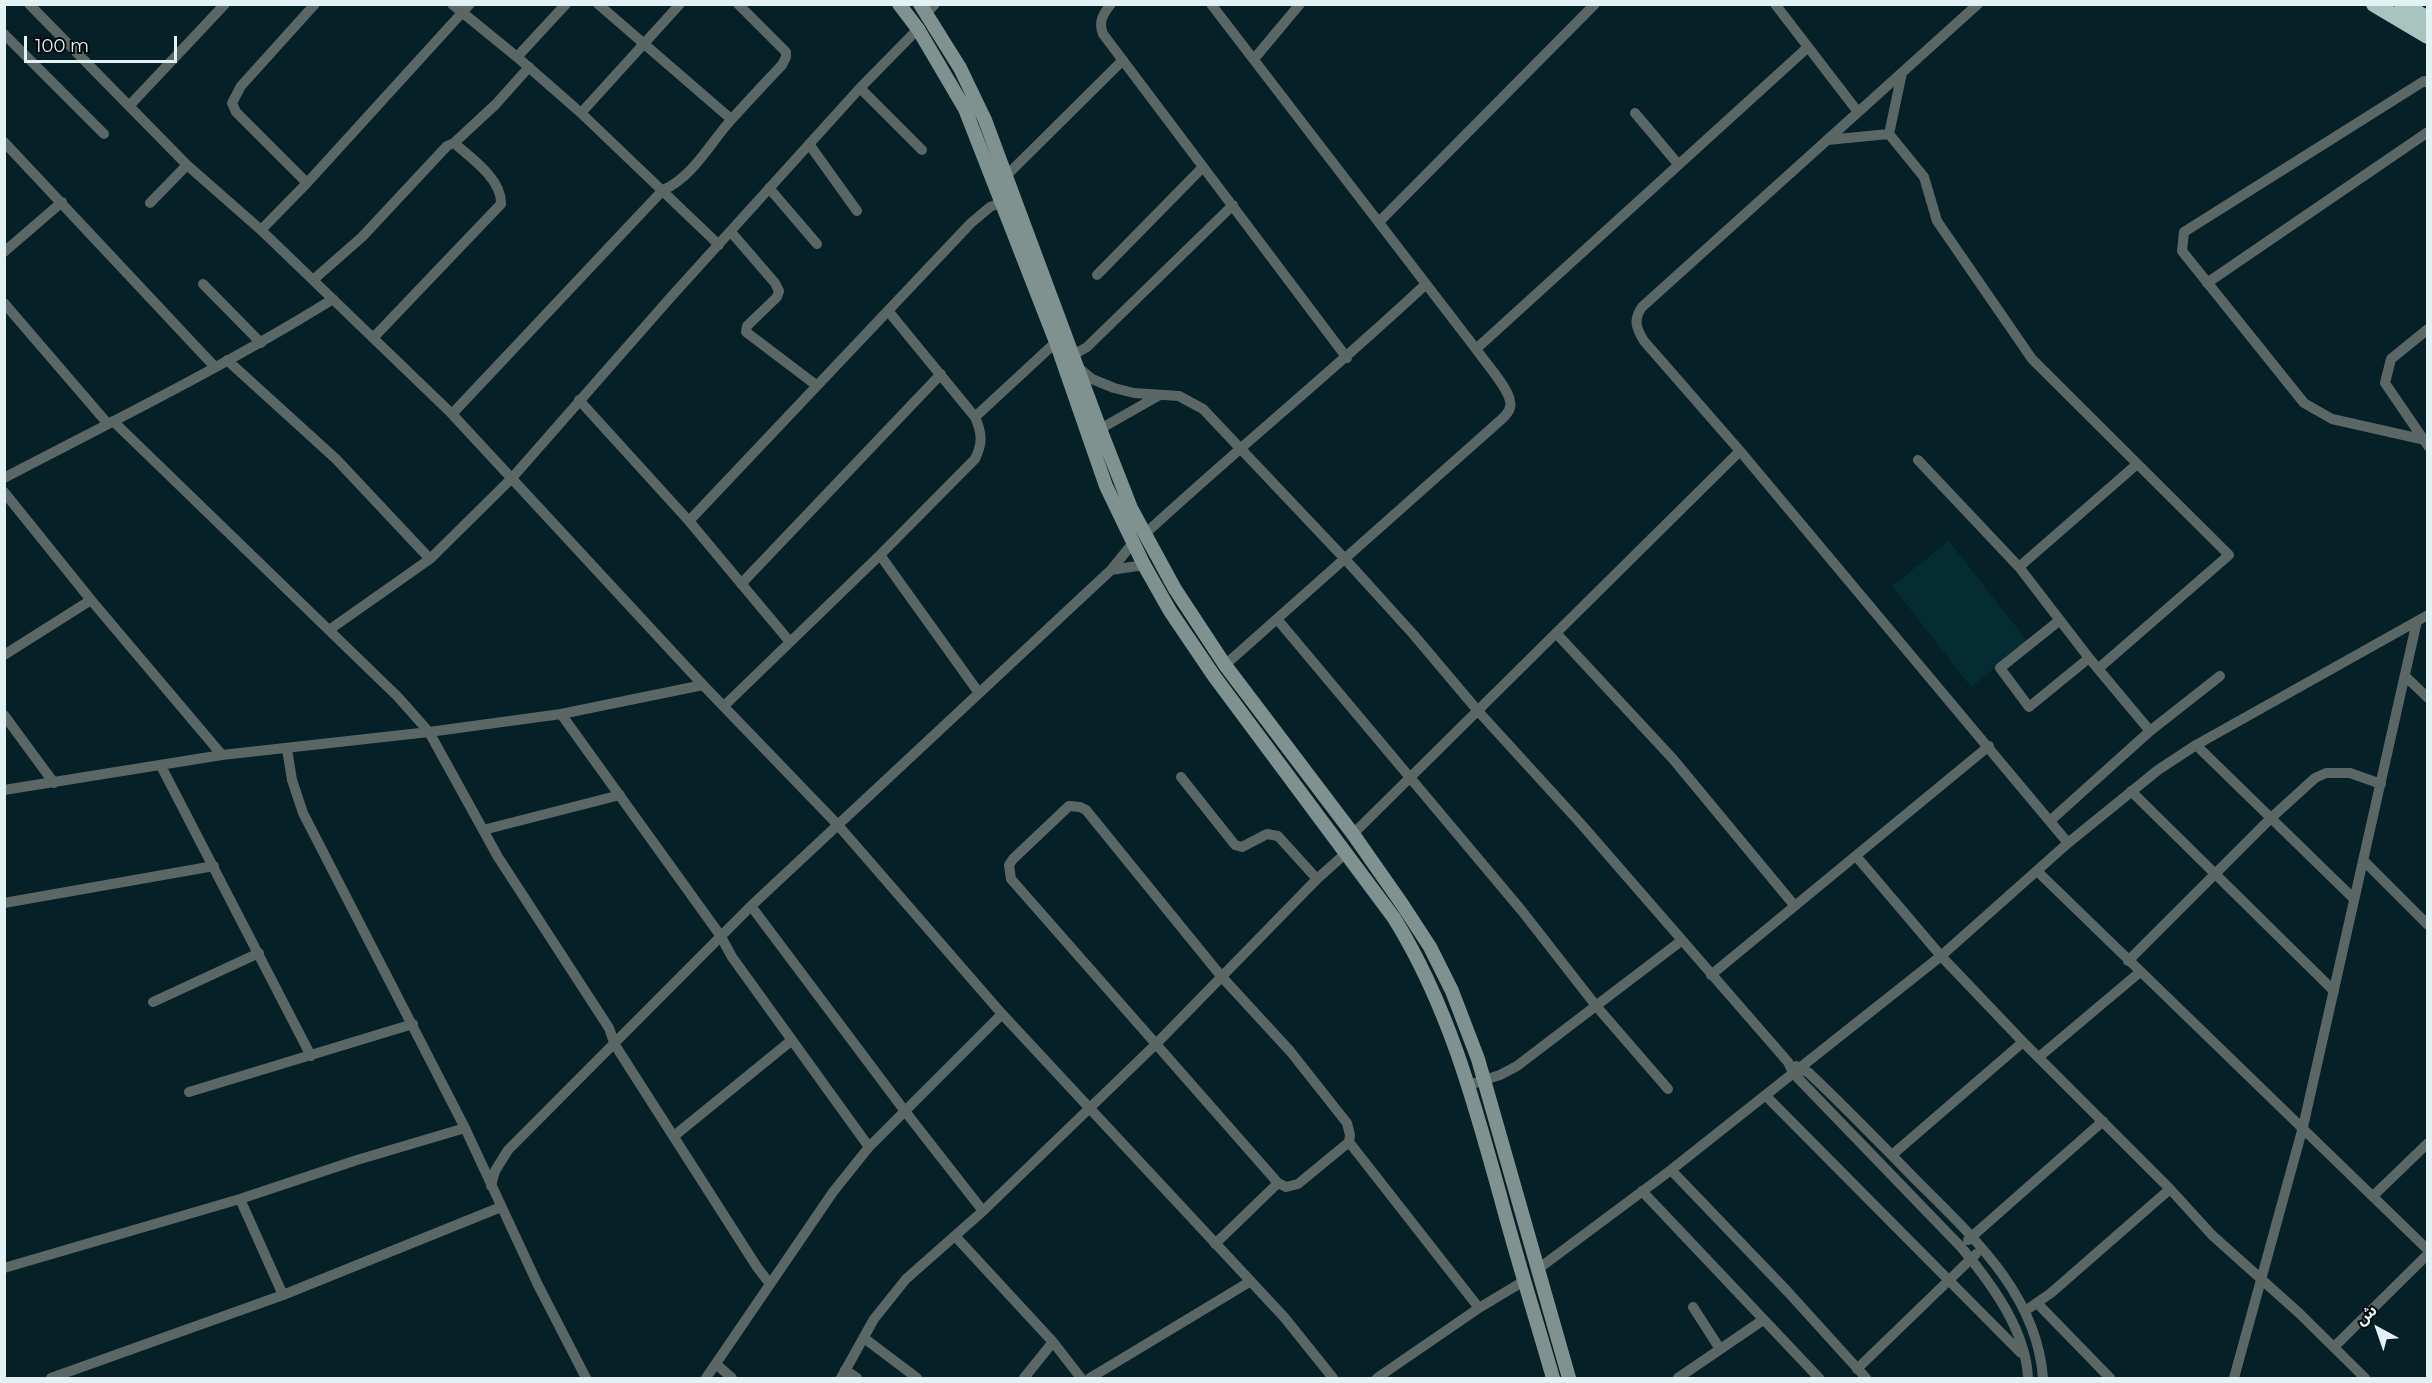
<!DOCTYPE html>
<meta charset="utf-8">
<style>
body{margin:0}
#map{position:relative;width:2432px;height:1383px;overflow:hidden;background:#052026;font-family:Montserrat,"Noto Sans Arabic",sans-serif}
canvas{display:block}
.frame{position:absolute;inset:0;border:6px solid #e1f1f4;pointer-events:none}
.north{position:absolute;left:2348px;top:1299px;width:60px;height:60px;-webkit-text-stroke:4px #02080b;paint-order:stroke;rotate:320deg;font-size:16px;font-weight:700;line-height:24px;text-align:center;color:#e1f1f4}
.north::after{content:'';display:block;margin:auto;width:21px;height:27px;background:#e1f1f4;clip-path:polygon(50% 0,100% 100%,50% 72%,0 100%)}
.scale{position:absolute;left:24px;top:36px;width:153px;height:27px;box-sizing:border-box;border:3px solid #e1f1f4;border-top:0;padding-left:8px;font-size:18px;line-height:21px;white-space:nowrap;color:#e1f1f4;-webkit-text-stroke:4px #02080b;paint-order:stroke}
</style>
<div id="map">
<canvas width="2432" height="1383"></canvas>
<div class="frame"></div>
<div class="north">ش</div>
<div class="scale">100 m</div>
</div>
<script>
const ctx = document.querySelector('canvas').getContext('2d');
ctx.lineJoin = 'round';
function fill(path, color) { ctx.fillStyle = color; ctx.fill(path, 'evenodd'); }
function trace(path, color, width, dash) { ctx.strokeStyle = color; ctx.lineWidth = width; ctx.lineCap = dash ? 'butt' : 'round'; ctx.setLineDash(dash || []); ctx.stroke(path); }
const built = new Path2D(`
 M1949,541L2028,642L1971,687L1892,586Z`);
const minor = new Path2D(`
 M29,4L187,165L261,230L452,414L703,685L837,824L1002,1014L1284,1317L1333,1378
 M452,4L517,57L581,113L719,245
 M598,4L731,119
 M1111,4C1103,14 1098,22 1103,34L1347,358
 M1211,4L1476,349C1484,361 1508,387 1510,401C1512,408 1508,413 1503,418L1225,665
 M1775,4L1858,112
 M1978,4L1642,307C1633,320 1636,328 1644,341L1740,451L2068,843
 M927,13L935,4
 M4,34L104,134
 M517,57L566,4
 M1254,59L1300,4
 M860,88L922,150
 M130,105L225,4
 M581,113L680,4
 M1635,113L1678,164
 M1889,134L1902,73
 M1827,140L1889,134L1924,177L1937,221L2032,359L2229,555L2099,668
 M4,142L214,366
 M454,143L496,104L529,67
 M809,144L857,211
 M1006,176L1123,60
 M307,183L236,112L232,103L241,86L315,4
 M769,188L817,244
 M150,203L187,165
 M1379,222L1595,4
 M261,230L307,183L470,4
 M731,232L775,283L779,291L777,297L747,326L746,332L816,385
 M4,252L62,202
 M1097,275L1203,167
 M313,280L362,237L447,146L454,143C471,158 502,179 501,204L374,337
 M2207,283L2428,132
 M203,284L261,343
 M4,303L108,424
 M2428,329L2391,359L2385,383L2428,446
 M1476,349L1807,48
 M1073,355L1087,347L1233,205
 M227,360L336,459L430,559
 M1079,368L1092,379L1114,388L1134,393L1179,396L1203,409L1345,559L1413,634L1478,711L1582,825L1788,1062L1793,1073L1961,1247C1991,1283 2026,1330 2028,1378
 M579,400L689,521L790,642
 M452,414L663,190C693,177 710,143 731,120C748,101 765,83 782,65L786,57V52L738,4
 M975,417L1056,342
 M113,421L398,697L429,732L498,857L609,1028L615,1045L757,1267L770,1284
 M1100,429L1158,396
 M2421,439L2332,419L2304,403L2182,251L2184,232L2424,81L2428,83
 M1918,460L2019,567L2089,658L2150,731
 M4,478C115,420 227,365 333,299
 M4,492L91,600L222,755
 M689,521L971,223L990,207L1002,202
 M1145,534C1237,449 1334,370 1426,284
 M880,555L979,693
 M2019,567L2136,465
 M1111,570L1144,565
 M741,584L941,374
 M1277,619L1522,911L1597,1007L1668,1089
 M2060,620L2000,668L2029,707L2089,658
 M329,630L430,559L512,478L670,298L860,88L918,29
 M1556,633L1673,759L1794,905
 M4,655L91,600
 M2405,676L2428,698
 M724,706L880,555L975,459C983,443 982,433 975,417L889,312
 M561,714L720,935L732,957L869,1147
 M4,715L54,783
 M2196,745L2353,898
 M287,749L292,780L303,813L465,1128L538,1285L586,1378
 M161,766L311,1056
 M1181,777L1235,845L1242,847L1267,834L1278,836L1317,879
 M4,790L222,755L429,732L561,714L703,685
 M2131,791L2334,991
 M2051,820L2150,731L2220,676
 M483,830L620,795
 M1353,834L1740,451
 M1856,856L1941,956L2023,1042L2170,1189L2212,1235L2299,1313L2365,1378
 M2363,860L2428,925
 M2037,871L2428,1250
 M4,903L214,866
 M751,906L904,1110L983,1211
 M2128,961L2271,818L2315,778L2326,773H2350L2381,784
 M1711,975L1989,746
 M153,1002L259,953
 M2039,1057L2140,972
 M1796,1066L1809,1073C1846,1108 1881,1144 1916,1180C1972,1236 2037,1294 2043,1378
 M1469,1085L1500,1075L1517,1066L1681,941
 M189,1092L413,1024
 M1766,1096L2021,1353
 M674,1136L792,1040
 M1349,1142L1298,1184L1286,1187L1278,1183L1011,879L1009,865L1013,859L1069,806L1080,807L1086,810L1221,976L1290,1051L1347,1123L1350,1135L1349,1142L1479,1308
 M1892,1155L2023,1042
 M1671,1170L1788,1292L1866,1378
 M491,1186L495,1171L508,1150L751,906L1111,570L1133,543
 M1642,1191L1819,1378
 M2373,1196L2428,1143
 M240,1199L283,1295
 M955,1236L1053,1342L1081,1378
 M1968,1240L2103,1121
 M1215,1244L1278,1183
 M4,1268L240,1199L357,1160L465,1128
 M1538,1269L1671,1170L1941,956L2068,843L2158,770L2196,745L2428,615
 M2037,1303L2110,1378
 M1693,1307L1720,1349
 M2025,1311L2051,1293L2170,1189
 M864,1338L917,1378
 M2334,1347L2428,1254
 M716,1364L732,1378
 M1857,1369L1976,1254
 M845,1370L857,1378
 M51,1378L283,1295L501,1207
 M706,1378L833,1192L869,1147L1002,1014
 M841,1378L874,1319L906,1279L983,1211L1156,1044L1317,879L1346,853
 M1024,1378L1053,1342
 M1090,1378L1251,1281
 M1377,1378L1479,1308L1524,1281
 M1678,1378L1763,1320
 M2234,1378L2303,1127L2417,621`);
const secondary = new Path2D(`
 M899,4L918,29L965,109L1056,342L1106,486L1144,565L1170,611L1214,676L1394,918C1448,1005 1474,1101 1501,1199C1517,1259 1536,1319 1553,1378
 M920,4L960,68L985,120L1100,429L1131,508L1145,534L1175,589L1225,665L1353,834L1402,904L1430,947L1452,991L1478,1059L1569,1378`);
const trunk = new Path2D(`
 M2374,4L2428,36
 M2402,4L2428,19`);
fill(built, '#052b33');
trace(minor, '#5b6765', 10);
trace(secondary, '#7f928f', 14);
trace(trunk, '#a7c4bf', 16);
</script>
